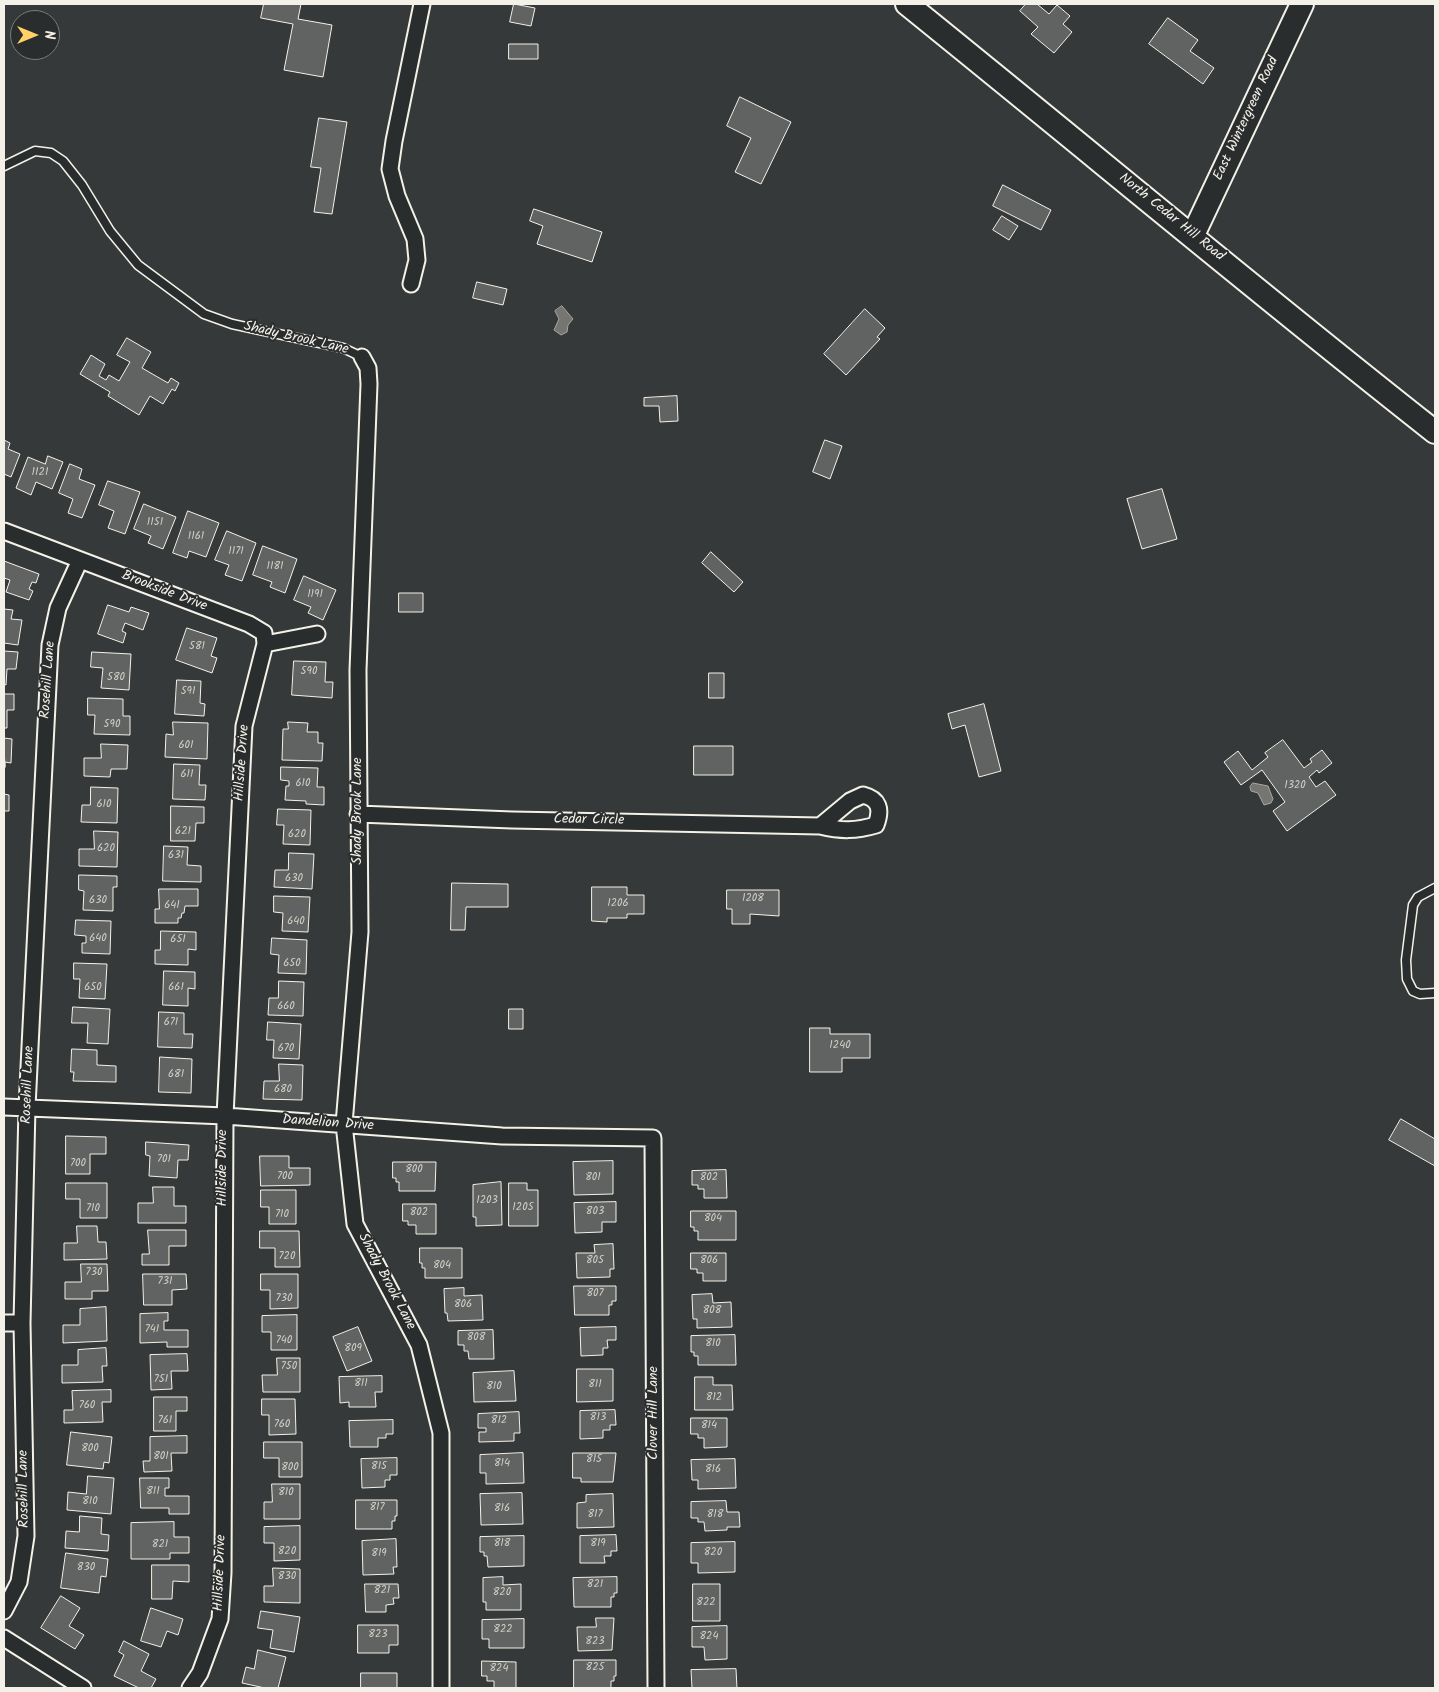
<!DOCTYPE html>
<style>
body{margin:0}
#map{position:relative;width:1439px;height:1692px;overflow:hidden;background:#363939;font-family:Kalam,sans-serif}
canvas{display:block}
.frame{position:absolute;inset:0;border:5px solid #f4f1e8;pointer-events:none}
.north{position:absolute;left:10px;top:10px;width:50px;height:50px;box-sizing:border-box;background:#2a2d2e;border:1px solid #7b7b78;border-radius:50%;rotate:90deg;font-size:14px;font-weight:700;line-height:20px;text-align:center;color:#f4f1e8}
.north::after{content:'';display:block;margin:auto;width:18px;height:22px;background:#ffd166;clip-path:polygon(50% 0,100% 100%,50% 72%,0 100%)}
</style>
<div id="map">
<canvas width="1439" height="1692"></canvas>
<div class="frame"></div>
<div class="north">N</div>
</div>
<script>
const ctx = document.querySelector('canvas').getContext('2d');
ctx.lineJoin = 'round';
function fill(path, color) { ctx.fillStyle = color; ctx.fill(path, 'evenodd'); }
function trace(path, color, width, dash) { ctx.strokeStyle = color; ctx.lineWidth = width; ctx.lineCap = dash ? 'butt' : 'round'; ctx.setLineDash(dash || []); ctx.stroke(path); }
function drawText(font, color, halo, rows, align = 'center') {
  ctx.font = font + ' Kalam,sans-serif'; ctx.lineWidth = 4; ctx.setLineDash([]); ctx.textBaseline = 'middle'; ctx.strokeStyle = halo; ctx.fillStyle = color; for (const [text, x, y, turn = 0] of rows) {
    ctx.save(); ctx.translate(x, y); ctx.rotate((+turn || 0) * Math.PI / 180); ctx.textAlign = isNaN(turn) ? turn : align; if (halo) ctx.strokeText(text, 0, 0); ctx.fillText(text, 0, 0); ctx.restore();
  }
}
const water = new Path2D(`
 M562,306L573,319L568,325L567,332L561,335L554,330L559,319L555,311Z
 M1253,783L1268,786L1273,799L1271,803L1264,805L1258,793L1251,791L1250,787Z`);
const building = new Path2D(`
 M264,4H301L298,19L332,25L323,77L284,70L293,24L261,18Z
 M514,4L535,8L531,26L510,22Z
 M1026,4H1037L1049,14L1057,5L1070,16L1063,24L1072,32L1054,53L1031,34L1038,27L1020,11Z
 M1168,18L1198,40L1190,51L1214,68L1203,84L1149,44Z
 M509,44H538V59H509Z
 M740,97L791,122L761,184L735,172L751,138L727,126Z
 M319,118L347,122L332,214L314,212L321,168L311,167Z
 M1003,185L1051,210L1041,230L993,206Z
 M534,209L602,232L592,262L537,244L543,226L530,221Z
 M1002,216L1018,226L1009,240L993,230Z
 M477,282L507,289L503,305L473,298Z
 M865,309L885,328L877,337L880,339L846,375L824,354Z
 M127,338L151,352L142,368L168,383L171,378L179,383L175,391L172,389L163,404L150,396L139,415L108,396L110,392L80,374L91,355L105,364L99,376L106,380L109,375L119,381L130,362L117,355Z
 M677,396L678,421L660,422L659,406H644V398Z
 M4,440L10,443L8,449L20,454L11,477L4,474Z
 M825,440L842,446L830,479L813,472Z
 M48,456L63,462L52,489L36,482L31,495L16,488L28,457L45,464Z
 M70,464L82,469L79,479L95,485L82,518L68,513L73,499L59,493Z
 M108,481L140,492L125,534L108,528L114,511L99,505Z
 M1162,489L1177,539L1142,549L1127,499Z
 M144,504L176,517L163,549L148,543L151,536L134,529Z
 M188,511L219,523L206,557L189,551L187,558L173,553Z
 M227,531L256,543L242,581L225,575L229,565L215,560Z
 M263,546L297,559L285,593L270,587L272,582L253,575Z
 M711,552L743,582L734,592L702,563Z
 M4,561L39,574L36,583L32,582L29,589L33,591L29,600L6,592L10,580L4,578Z
 M304,576L336,590L323,620L308,613L311,607L294,600Z
 M399,593H423V612H399Z
 M108,605L129,612L131,607L149,613L143,630L125,623L122,631L126,633L123,643L98,634Z
 M4,609L13,610L11,619L22,620L18,645L4,643Z
 M187,628L217,638L211,656L217,658L212,673L176,660Z
 M4,651L18,652L16,669H7L6,685L4,684Z
 M92,652L131,654L129,690L101,688L103,668L91,667Z
 M294,661L326,662L325,682H333L332,698L292,695Z
 M709,673H724V698H709Z
 M177,680L201,681L200,703L205,704L204,716L175,714Z
 M4,694H14V710H7V728H4Z
 M88,698L123,699V716H130V735L94,734L95,715H88Z
 M984,704L1001,771L979,777L965,725L952,729L948,714Z
 M173,722L208,723L207,759L165,757L166,734L173,735Z
 M288,722L308,723L307,732H318V743H323L322,761L282,760L283,729H288Z
 M4,738L12,739L11,763L5,762V767Z
 M1283,740L1304,768L1312,762L1310,759L1322,750L1332,763L1319,773L1317,770L1309,777L1316,787L1325,781L1336,795L1287,831L1273,811L1285,802L1262,770L1241,785L1224,762L1238,751L1252,770L1268,757L1265,753Z
 M101,744L128,745L127,769H111L110,777L84,776V758H101Z
 M694,746H733V775H694Z
 M174,764L200,765L199,785H206L205,800L173,799Z
 M281,767L318,768L317,787H324V805L306,804V801L285,800L286,786H289V781L281,780Z
 M91,787L118,788L117,823L81,822L82,805H90Z
 M4,794L9,795V811H4Z
 M171,806L204,807V823H196L195,841H171Z
 M278,809L311,810L310,845L283,844L284,825H277Z
 M94,831L118,832L117,867L79,866V849H94Z
 M164,846L188,847L187,865L201,866V882L163,881Z
 M289,853L314,854L312,889L274,887L275,870H288Z
 M79,875L117,876V887H113V911L83,910L84,891L79,890Z
 M452,883L508,884V907H466L465,930H451Z
 M592,887H627V895H644V914H627V918H607V922L592,921Z
 M159,889H198V906H185L184,913H182L181,918H178V923H155V909H159Z
 M727,890H779V916L750,914V924H732V909H727Z
 M274,896L310,897L308,932L282,931L283,913L274,912Z
 M76,920L111,921L110,954L82,953V943H86V936L75,935Z
 M161,931L196,932V950L188,949V965L155,964V950H160Z
 M272,938L307,940L306,974L278,973L279,955L271,954Z
 M74,963L107,964L105,999L79,998L80,979H74Z
 M164,971L195,972V989L188,988V1006L163,1005Z
 M279,981L304,982L303,1016L268,1015L269,998H278Z
 M73,1007L110,1009L108,1044L87,1043L88,1023H72Z
 M509,1009H523V1029H509Z
 M159,1012L184,1013V1034H193L192,1048L158,1047Z
 M268,1022L301,1024L299,1059L273,1058L274,1040H267Z
 M810,1028H830V1034H870V1058H842V1072H810Z
 M72,1049L97,1050V1065L116,1066V1082L73,1081L74,1072H71Z
 M160,1057L192,1059L191,1093L159,1092Z
 M279,1064L303,1065L302,1100L263,1099L264,1081H279Z
 M1401,1119L1435,1139V1166L1389,1140Z
 M66,1136L106,1137V1154H90V1174H66Z
 M146,1142L189,1145L188,1160H178L177,1178L149,1176L150,1156L146,1155Z
 M260,1156H289V1168H310V1185L261,1186Z
 M613,1161V1194L574,1195L573,1162Z
 M393,1162H436L435,1191H399V1182H396V1178H393Z
 M726,1170L727,1198H704V1189H698V1185H692V1171Z
 M501,1182L502,1225L476,1226V1217H473V1185Z
 M66,1183H107V1218H80V1199H66Z
 M509,1183H527V1190H538V1226H509Z
 M153,1187H174V1206H186V1223H138V1203H153Z
 M261,1190H296V1224H269V1207H261Z
 M616,1202V1222H602V1232L575,1233L574,1203Z
 M403,1204H436V1234H416V1225H408V1221H403Z
 M691,1211H736V1240H698V1231H694V1227H691Z
 M77,1226H97L98,1242H106L107,1259L64,1260V1243H77Z
 M148,1230H186V1246H169V1265H142V1254H149Z
 M260,1231H299L300,1267H275V1248H260Z
 M613,1244L614,1269H610V1277L577,1278L576,1253H595L594,1245Z
 M420,1248H462V1278H425V1268H422V1263H420Z
 M691,1253H726V1281H703V1273H697V1269H691Z
 M81,1264H107L108,1291H92V1299H65V1282H81Z
 M143,1274H186L187,1289L172,1290V1305H144Z
 M261,1274H298V1308L270,1309V1290H261Z
 M574,1286H616V1301H612V1305H609V1315H575Z
 M464,1288V1296L482,1295L483,1320L448,1321L447,1313H445L444,1289Z
 M712,1294L713,1303L731,1302L732,1327L697,1328V1319H693L692,1295Z
 M106,1307L107,1341L63,1343V1325H80V1309Z
 M168,1313V1321H164V1330H188V1347H167V1342L140,1343V1314Z
 M297,1315V1350H271V1332H262V1316Z
 M358,1327L372,1361L347,1371L333,1337Z
 M616,1327V1340H607L608,1348H603V1355L581,1356L580,1328Z
 M493,1330L494,1359H469L468,1351H464V1345H458V1331Z
 M735,1335L736,1365H698V1356H694V1352H691V1336Z
 M106,1348L107,1366H102L103,1382L62,1383V1365H78V1350Z
 M187,1354L188,1371H171L172,1389L151,1390L150,1355Z
 M277,1358H300V1392H263L262,1375H277Z
 M577,1369H613V1401L577,1402Z
 M514,1371L516,1401L474,1402L473,1373Z
 M382,1376V1392H375L376,1407H349V1402L340,1403L339,1377Z
 M695,1377H713V1385H732L733,1410H695Z
 M111,1390V1402H102L103,1422L64,1423V1410H73L72,1391Z
 M154,1397H187V1411H176V1431H154Z
 M262,1399H295L296,1434L269,1435V1415H262Z
 M615,1410L616,1425H610V1430H603V1438L580,1439V1411Z
 M519,1412L520,1433H514V1441L479,1442V1432H486V1428H478V1414Z
 M691,1418H727V1447L704,1448V1438H698V1434H691Z
 M393,1420V1434H386V1438H378V1447H350L349,1421Z
 M71,1432L112,1437L109,1463L104,1462L103,1469L67,1465Z
 M187,1436V1453H171L172,1471L144,1472L143,1461H150V1437Z
 M264,1442H302V1477H279V1458H264Z
 M523,1453L524,1483L486,1484V1473H480V1455Z
 M573,1453H616L613,1482H581V1478H573Z
 M397,1458V1475H390V1480H385V1487L362,1488L361,1459Z
 M735,1459L736,1488L698,1489V1480H692L691,1460Z
 M88,1476L114,1478L111,1514L67,1510L68,1492L86,1494Z
 M140,1478H169V1488H165V1496H189V1514H169V1508H141Z
 M272,1484H300V1519H264V1502H272Z
 M522,1493L523,1524L481,1525L480,1494Z
 M613,1494L614,1527L577,1528V1503L586,1502V1495Z
 M356,1500H397V1516H395V1521H392V1529H356Z
 M726,1501L727,1512H739L740,1527H727V1530L705,1531L704,1522H698V1518H691V1502Z
 M80,1516L102,1518L101,1534L109,1535L108,1551L65,1548L66,1531L79,1532Z
 M174,1522V1537H189V1553H170V1559H131V1523Z
 M300,1526V1560L274,1561V1543H264V1527Z
 M616,1535L617,1551H611V1556H604L605,1563H580V1536Z
 M524,1536V1566L488,1567L487,1556H484V1552H480V1537Z
 M396,1539L397,1567H393L394,1574L363,1575L362,1541Z
 M735,1542V1572L698,1573V1563H691V1543Z
 M66,1553L108,1559L106,1577L101,1576L99,1593L61,1588Z
 M152,1565H189V1582L173,1581L172,1599H152Z
 M273,1568L300,1569V1603L264,1602V1586H273Z
 M503,1577V1585L521,1584V1610H486V1602H483V1578Z
 M617,1577V1593H614V1597H611V1607H574L573,1578Z
 M365,1584H398L399,1598H393L394,1604L386,1605V1612H366Z
 M693,1584H720V1621H693Z
 M61,1596L80,1608L69,1626L84,1635L75,1649L41,1628Z
 M151,1608L183,1619L178,1635L167,1631L161,1647L141,1641Z
 M261,1611L300,1617L294,1652L270,1648L273,1630L258,1628Z
 M596,1618H614L612,1650L578,1651L577,1627H596Z
 M524,1619V1648H489V1639H482V1620Z
 M358,1625H398V1645H389V1653H358Z
 M727,1626V1659L705,1660L704,1647H692V1627Z
 M124,1641L149,1654L141,1671L156,1679L151,1688H139L114,1676L124,1655L119,1652Z
 M258,1650L286,1657L278,1688H265L242,1683L246,1667L254,1669Z
 M574,1660H616V1676H614V1681H611V1688H574Z
 M482,1661L516,1662V1688H494V1681H487V1676H482Z
 M736,1669L737,1688H692L691,1670Z
 M361,1673H397V1688H361Z`);
const lane = new Path2D(`
 M4,166L35,151L51,153L63,161L82,185L110,231L138,265L204,314L232,324L343,348L362,357
 M1435,888L1418,897L1413,905L1406,960L1407,979L1413,991L1420,994L1435,993`);
const street = new Path2D(`
 M411,284L417,260L415,239L397,196L390,169L394,141L422,4
 M362,357L368,368L369,384L358,670L360,932L344,1124L355,1224L419,1345L441,1433V1688
 M4,531L249,624L264,633L265,644L244,726L225,1116L223,1573L220,1619L200,1673L190,1688
 M265,644L317,634
 M358,814L512,820L820,826C841,831 856,831 876,825C882,809 879,799 863,795L850,801L820,826
 M4,1107L225,1116L502,1136L653,1138L656,1688
 M4,1323H22
 M4,1611L19,1582L26,1536L22,1323L27,1107L50,645L58,608L80,560
 M4,1638L83,1688`);
const secondary = new Path2D(`
 M907,4C1083,146 1257,292 1435,432
 M1193,235L1302,4`);
const numberNames = [
 ["1121",40,473],
 ["1151",155,523],
 ["1161",196,537],
 ["1171",236,552],
 ["1181",275,567],
 ["1191",315,595],
 ["581",197,647],
 ["590",309,672],
 ["580",116,678],
 ["591",188,692],
 ["590",112,725],
 ["601",186,746],
 ["611",187,775],
 ["610",303,784],
 ["1320",1295,786],
 ["610",104,805],
 ["621",183,832],
 ["620",297,835],
 ["620",106,849],
 ["631",176,856],
 ["630",294,879],
 ["1208",753,899],
 ["630",98,901],
 ["1206",618,904],
 ["641",172,906],
 ["640",296,922],
 ["640",98,939],
 ["651",178,940],
 ["650",292,964],
 ["650",93,988],
 ["661",176,988],
 ["660",286,1007],
 ["671",171,1023],
 ["1240",840,1046],
 ["670",286,1049],
 ["681",176,1075],
 ["680",283,1090],
 ["701",164,1160],
 ["700",78,1164],
 ["800",414,1170],
 ["700",285,1177],
 ["801",593,1178],
 ["802",709,1178],
 ["1203",487,1201],
 ["1205",523,1208],
 ["710",93,1209],
 ["803",595,1212],
 ["802",419,1213],
 ["710",282,1215],
 ["804",713,1219],
 ["720",287,1257],
 ["805",595,1261],
 ["806",709,1261],
 ["804",442,1266],
 ["730",94,1273],
 ["731",165,1282],
 ["807",595,1294],
 ["730",284,1299],
 ["806",463,1305],
 ["808",712,1311],
 ["741",152,1330],
 ["808",476,1338],
 ["740",284,1341],
 ["810",713,1344],
 ["809",353,1349],
 ["750",289,1367],
 ["751",161,1380],
 ["811",361,1384],
 ["811",595,1385],
 ["810",494,1387],
 ["812",714,1398],
 ["760",87,1406],
 ["813",598,1418],
 ["761",165,1421],
 ["812",499,1421],
 ["760",282,1425],
 ["814",709,1426],
 ["800",90,1449],
 ["801",161,1457],
 ["815",594,1460],
 ["814",502,1464],
 ["815",379,1467],
 ["800",290,1468],
 ["816",713,1470],
 ["811",153,1492],
 ["810",286,1493],
 ["810",90,1502],
 ["817",377,1508],
 ["816",502,1509],
 ["817",595,1515],
 ["818",715,1515],
 ["818",502,1544],
 ["819",598,1544],
 ["821",160,1545],
 ["820",287,1552],
 ["820",713,1553],
 ["819",379,1554],
 ["830",86,1568],
 ["830",287,1577],
 ["821",595,1585],
 ["821",382,1591],
 ["820",502,1593],
 ["822",706,1603],
 ["822",503,1630],
 ["823",378,1635],
 ["824",709,1637],
 ["823",595,1642],
 ["825",595,1668],
 ["824",499,1669]
];
const streetNames = [
 ["East Wintergreen Road",1247,119,-65],
 ["North Cedar Hill Road",1171,218,39],
 ["Shady Brook Lane",296,339,13],
 ["Brookside Drive",164,592,21],
 ["Rosehill Lane",49,680,-86],
 ["Hillside Drive",243,763,-86],
 ["Shady Brook Lane",359,811,-90],
 ["Cedar Circle",589,821,1],
 ["Rosehill Lane",29,1085,-88],
 ["Dandelion Drive",328,1124,4],
 ["Hillside Drive",224,1168,-90],
 ["Shady Brook Lane",386,1282,62],
 ["Clover Hill Lane",655,1413,-90],
 ["Rosehill Lane",25,1489,-91],
 ["Hillside Drive",221,1573,-88]
];
fill(water, '#757572');
trace(water, '#a8a7a1', 1);
fill(building, '#616362');
trace(building, '#f4f1e8', 1);
trace(lane, '#f4f1e8', 11);
trace(street, '#f4f1e8', 19);
trace(secondary, '#f4f1e8', 26);
trace(lane, '#2a2d2e', 8);
trace(street, '#2a2d2e', 15);
trace(secondary, '#2a2d2e', 22);
drawText('11px', '#cfcec6', null, numberNames);
drawText('14px', '#f4f1e8', '#2a2d2e', streetNames);
</script>
